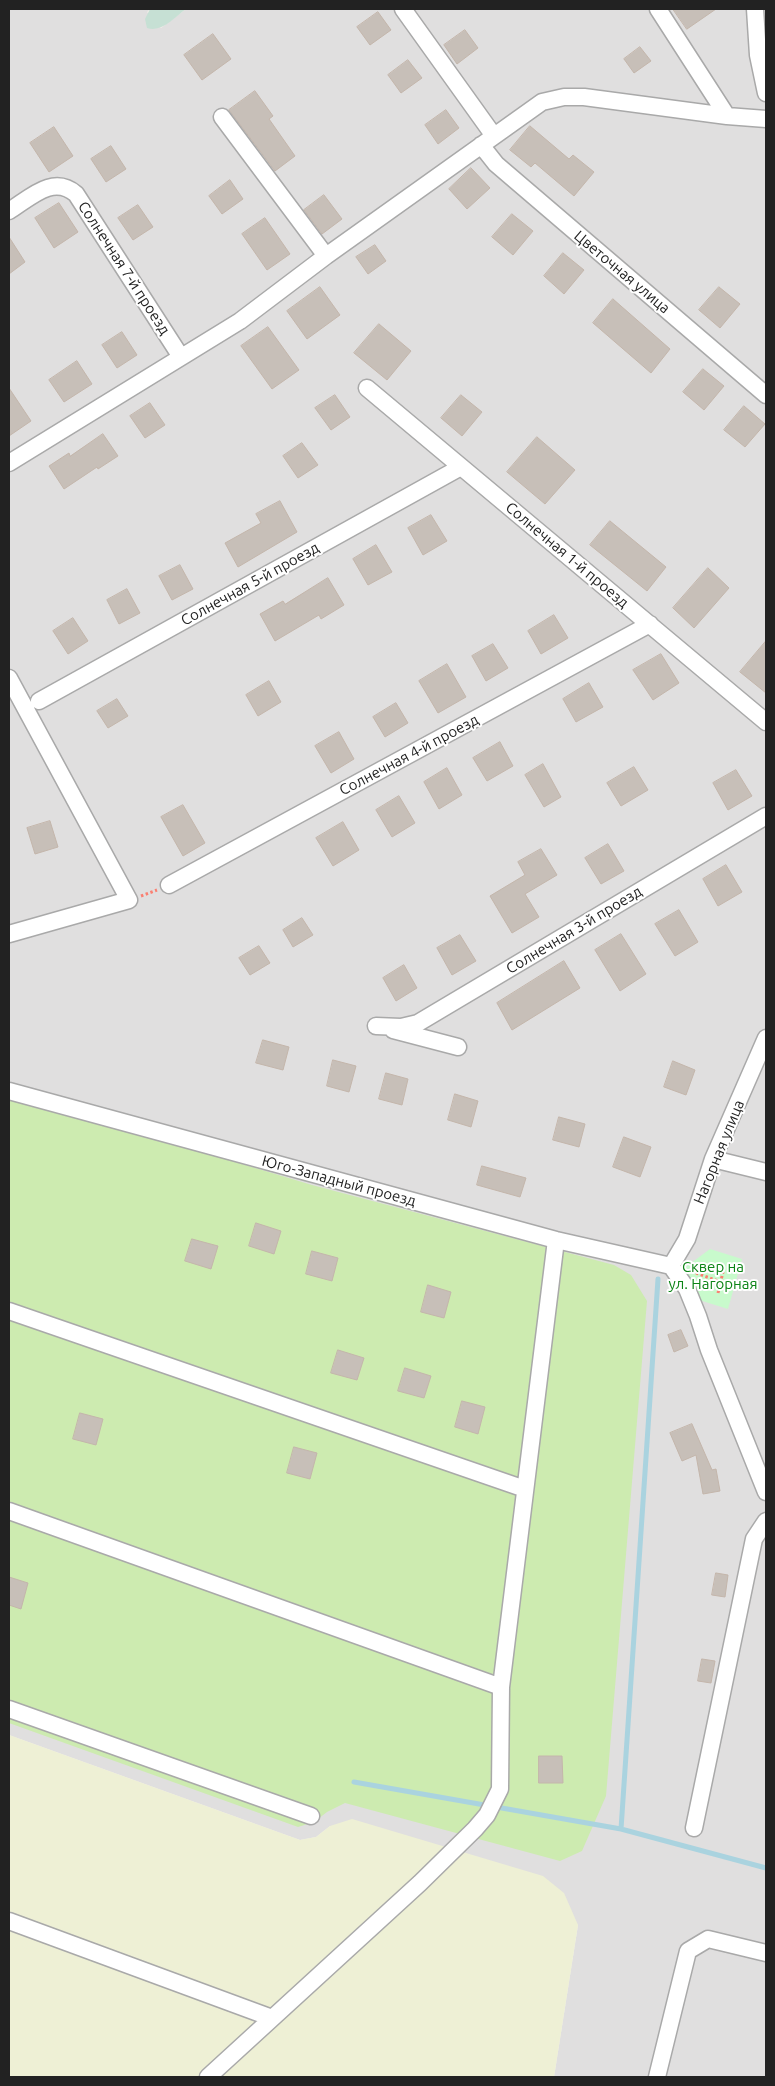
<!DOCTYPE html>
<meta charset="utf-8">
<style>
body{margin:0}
#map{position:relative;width:775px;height:2086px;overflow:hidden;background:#f2efe9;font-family:Ubuntu,sans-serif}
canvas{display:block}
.frame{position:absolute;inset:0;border:10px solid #222;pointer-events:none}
</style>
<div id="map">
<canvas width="775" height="2086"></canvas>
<div class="frame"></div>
</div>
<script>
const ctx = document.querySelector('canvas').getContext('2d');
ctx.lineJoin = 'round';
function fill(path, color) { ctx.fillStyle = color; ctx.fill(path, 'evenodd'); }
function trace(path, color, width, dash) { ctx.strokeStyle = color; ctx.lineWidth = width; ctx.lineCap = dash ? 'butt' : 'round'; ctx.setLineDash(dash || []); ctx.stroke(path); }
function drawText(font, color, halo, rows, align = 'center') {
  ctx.font = font + ' Ubuntu,sans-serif'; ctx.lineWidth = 4; ctx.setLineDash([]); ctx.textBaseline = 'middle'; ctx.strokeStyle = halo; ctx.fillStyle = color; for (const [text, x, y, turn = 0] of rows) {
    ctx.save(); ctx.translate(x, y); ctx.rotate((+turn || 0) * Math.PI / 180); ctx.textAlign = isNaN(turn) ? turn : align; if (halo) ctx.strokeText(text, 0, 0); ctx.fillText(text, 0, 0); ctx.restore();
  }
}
const residential = new Path2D(`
 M9,9H150L147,12L161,28L186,9H766V2077H554L578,1925L330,1826L316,1837L300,1840L9,1735Z`);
const farmland = new Path2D(`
 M9,1735L300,1840L316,1837L330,1826L352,1819L543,1876L564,1893L578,1925L554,2077H9Z`);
const grass = new Path2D(`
 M9,1094L312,1185L614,1265L631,1275L647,1301L606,1796L582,1851L560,1861L345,1803L327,1812L314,1822L298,1827L9,1723Z`);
const wetland = new Path2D(`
 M150,9H186C175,17 162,33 147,28L145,19Z`);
const park = new Path2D(`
 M710,1249L742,1259L728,1309L699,1300L683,1269Z`);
const stream = new Path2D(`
 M354,1782L621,1829L766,1868
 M621,1829L658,1279`);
const building = new Path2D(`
 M673,9H716L687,29Z
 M378,12L391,30L370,45L357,27Z
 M465,30L478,48L457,64L444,45Z
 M213,34L231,59L202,80L184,55Z
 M640,47L651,61L634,73L624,59Z
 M408,60L422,78L401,93L388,75Z
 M255,91L273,116L269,119L295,156L275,171L229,110Z
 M446,110L459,128L438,144L425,125Z
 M530,126L569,159L573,155L594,172L574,196L535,163L531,167L510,150Z
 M54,127L73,156L49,172L30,143Z
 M111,146L126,169L106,182L91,159Z
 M471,168L490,188L467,209L449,189Z
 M230,180L243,199L222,214L209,196Z
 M324,195L342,219L322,234L304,210Z
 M59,203L78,232L54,248L35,218Z
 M138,205L153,227L133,240L118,218Z
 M512,214L533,231L513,255L492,237Z
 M265,218L290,254L267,270L242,234Z
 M9,237L25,262L9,274Z
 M375,245L386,261L368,274L356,257Z
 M563,253L584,270L564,294L544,276Z
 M320,287L340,315L307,339L287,311Z
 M719,287L740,304L720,328L699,310Z
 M613,299L670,349L651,373L593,323Z
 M379,324L411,351L387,380L354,353Z
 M268,327L299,370L272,389L241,346Z
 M122,332L137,355L117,368L102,345Z
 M77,361L92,384L64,402L49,380Z
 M703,369L724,386L704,410L683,392Z
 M9,388L31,421L9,436Z
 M335,395L350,417L331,430L315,408Z
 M461,395L482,412L462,436L441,418Z
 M150,403L165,425L145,438L130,416Z
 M744,406L765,424L745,447L724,430Z
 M103,434L118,456L98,469L97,467L64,489L49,466L69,453L70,456Z
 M537,437L575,470L545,504L507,472Z
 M302,443L318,465L298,478L283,456Z
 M280,501L297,532L238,567L225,543L261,523L256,514Z
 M431,515L447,541L423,555L408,528Z
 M610,521L666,567L647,591L590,545Z
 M376,545L392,572L368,585L353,559Z
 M180,565L193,589L172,600L159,576Z
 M708,568L729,588L694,628L673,608Z
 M328,578L344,605L321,619L319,615L275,641L260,614L283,601L285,604Z
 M127,589L140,613L119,624L107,600Z
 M554,615L568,638L541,654L528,631Z
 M73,618L88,641L68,654L53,631Z
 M766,641V693L740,672Z
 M493,644L508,668L486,681L472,656Z
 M661,654L679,683L653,700L633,670Z
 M447,664L466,697L438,713L419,681Z
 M269,681L281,702L258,716L246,695Z
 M589,683L603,707L576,722L563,699Z
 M117,699L128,716L108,728L97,711Z
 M396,703L408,723L385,737L373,717Z
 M339,732L354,759L331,773L315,746Z
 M500,742L513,766L487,781L473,758Z
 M543,764L561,797L544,807L525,775Z
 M634,767L648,790L621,806L607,783Z
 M447,768L462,795L439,809L424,782Z
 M736,770L752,796L728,810L713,783Z
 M399,796L415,823L392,837L376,810Z
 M183,805L205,843L183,856L161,817Z
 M50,821L58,847L35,854L27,828Z
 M343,822L359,850L333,866L316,838Z
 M608,844L624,871L601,884L585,858Z
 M541,849L557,875L525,894L539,917L512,933L490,896L525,875L518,862Z
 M726,865L742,892L718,906L703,879Z
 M679,910L698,942L675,956L655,924Z
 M302,918L313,935L293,947L283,930Z
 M621,934L646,974L620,991L595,950Z
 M460,935L476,961L452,975L437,948Z
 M259,946L270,963L250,975L239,958Z
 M564,961L580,988L512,1030L497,1003Z
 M404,965L417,988L396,1001L383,978Z
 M263,1040L289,1047L283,1070L256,1063Z
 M333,1060L356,1066L349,1092L327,1086Z
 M673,1061L695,1070L686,1095L664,1087Z
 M386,1073L408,1079L402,1105L379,1099Z
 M455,1094L478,1101L471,1127L448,1120Z
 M559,1117L585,1124L579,1147L553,1140Z
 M624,1137L651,1147L640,1177L613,1167Z
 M482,1166L526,1178L520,1197L477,1185Z
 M256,1223L281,1231L274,1254L249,1246Z
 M192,1239L218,1246L211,1269L185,1261Z
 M312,1251L338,1258L332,1281L306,1274Z
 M428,1285L451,1292L444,1318L421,1312Z
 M681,1330L688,1346L674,1352L668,1335Z
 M338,1350L364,1358L357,1380L331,1373Z
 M405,1368L431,1376L424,1398L398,1391Z
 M462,1401L485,1407L478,1434L455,1427Z
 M80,1413L103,1419L96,1445L73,1439Z
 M692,1424L712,1470L716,1469L720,1491L703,1494L696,1455L682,1461L670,1433Z
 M294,1447L317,1453L310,1479L287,1473Z
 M716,1573L728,1575L725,1597L712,1595Z
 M9,1577L28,1583L21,1609L9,1605Z
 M702,1659L715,1661L711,1683L698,1681Z
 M539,1756H562L563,1783H539Z`);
const path = new Path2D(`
 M141,896L157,890
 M696,1273L721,1282
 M718,1293L723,1272`);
const minor = new Path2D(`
 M403,9L494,136
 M658,9L727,116
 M755,9L758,55L766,93
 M222,117L326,256
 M481,145L496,164L766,395
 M9,211C30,198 53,174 76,194L181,357
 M367,388L766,722
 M9,463L240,321L326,256L542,102L564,97H584L727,116L766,119
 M9,678L129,900L9,934
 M39,701L461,467
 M169,885L650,624
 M376,1026L401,1027L418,1023L766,816
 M393,1030L458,1047
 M9,1091L556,1240L671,1266
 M713,1159L766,1172
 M671,1266L687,1239L713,1159L766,1038
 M671,1266L687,1289L698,1316L709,1350L766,1492
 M9,1311L525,1489
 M9,1511L501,1687
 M9,1709L311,1816
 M694,1828L754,1539L766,1521
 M9,1921L272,2018
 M208,2077L420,1883L475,1829L487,1815L500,1789L501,1687L556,1240
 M657,2077L688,1951L708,1939L766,1953`);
const streetNames = [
 ["Солнечная 7-й проезд",124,268,57],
 ["Цветочная улица",622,272,40],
 ["Солнечная 1-й проезд",567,555,40],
 ["Солнечная 5-й проезд",250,584,-29],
 ["Солнечная 4-й проезд",409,755,-28],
 ["Солнечная 3-й проезд",574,930,-31],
 ["Нагорная улица",719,1152,-68],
 ["Юго-Западный проезд",339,1181,15]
];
const parkNames = [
 ["Сквер на",713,1267],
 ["ул. Нагорная",713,1284]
];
fill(residential, '#e0dfdf');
fill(farmland, '#eef0d5');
fill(grass, '#cdebb0');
fill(wetland, '#c6e0d4');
fill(park, '#c8facc');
trace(stream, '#aad3df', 5);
fill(building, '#c7bfb8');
trace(building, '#c4b6ab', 1);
trace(minor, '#a9a9a9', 19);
trace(path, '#fa8072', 3, [2.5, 2.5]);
trace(minor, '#fff', 16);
drawText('15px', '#222', '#fff', streetNames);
drawText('15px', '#0c8416', '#fff', parkNames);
</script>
